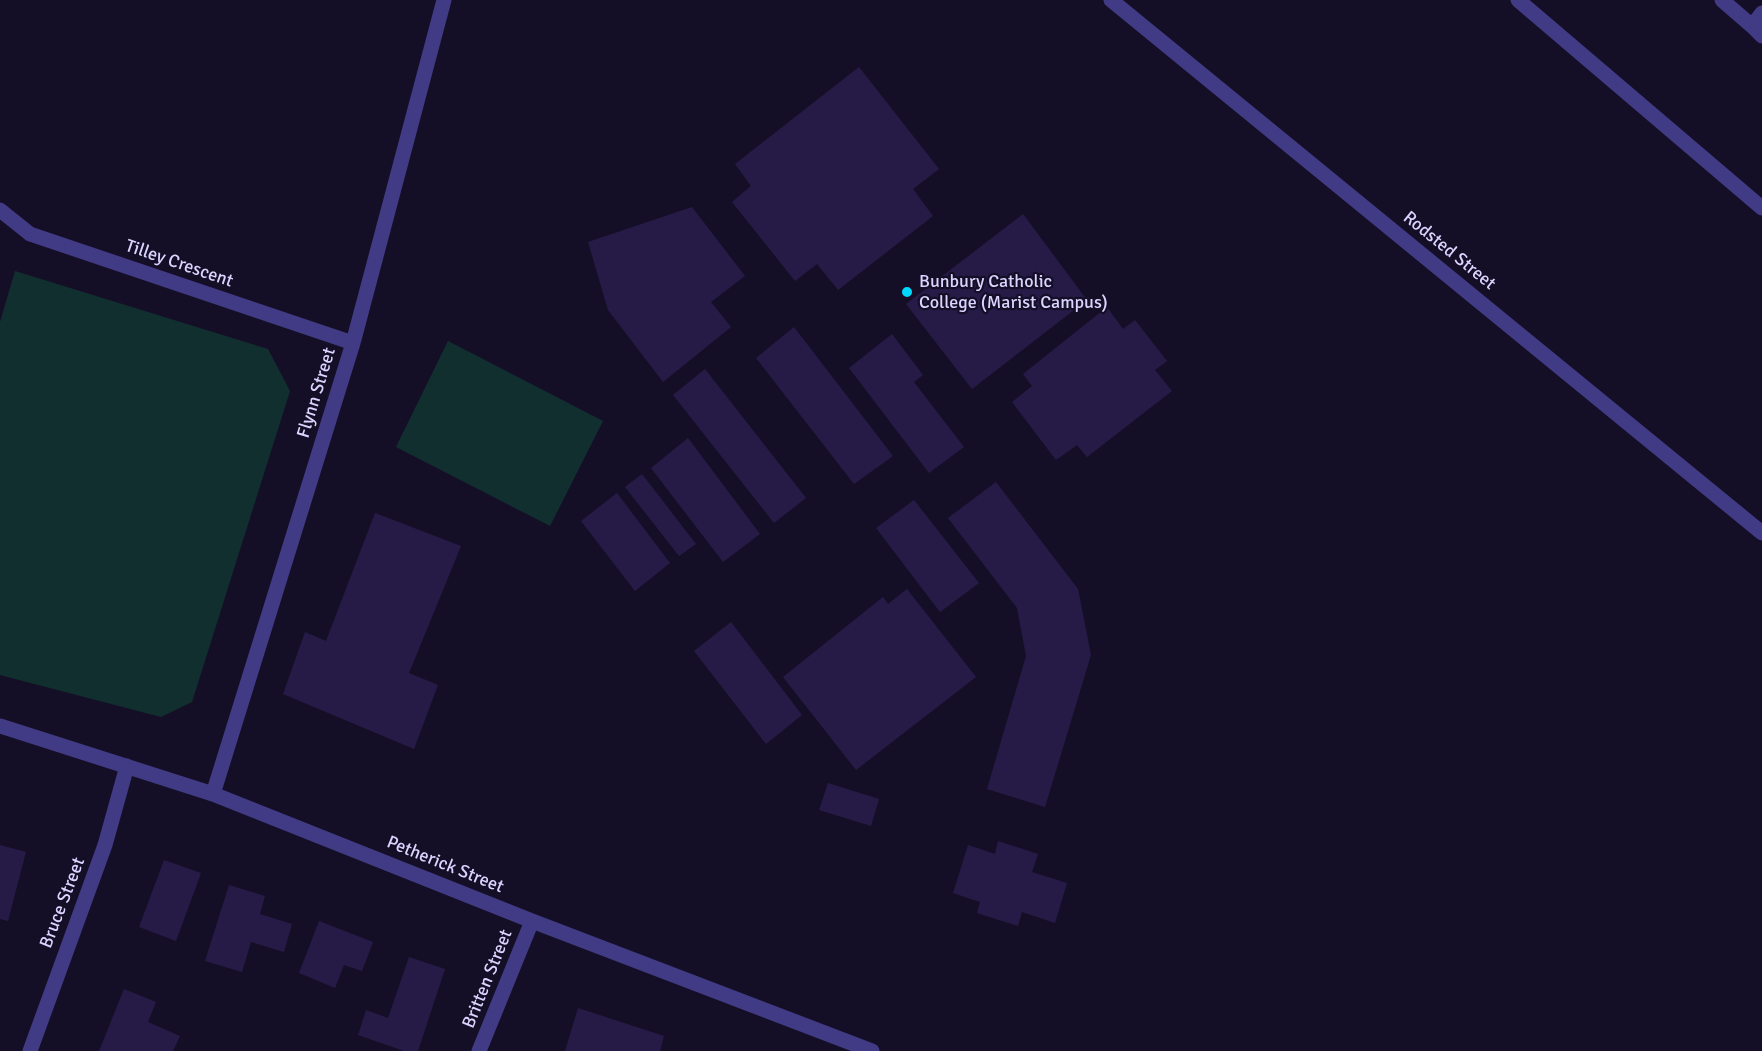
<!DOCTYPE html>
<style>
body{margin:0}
canvas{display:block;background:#140f26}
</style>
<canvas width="1762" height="1051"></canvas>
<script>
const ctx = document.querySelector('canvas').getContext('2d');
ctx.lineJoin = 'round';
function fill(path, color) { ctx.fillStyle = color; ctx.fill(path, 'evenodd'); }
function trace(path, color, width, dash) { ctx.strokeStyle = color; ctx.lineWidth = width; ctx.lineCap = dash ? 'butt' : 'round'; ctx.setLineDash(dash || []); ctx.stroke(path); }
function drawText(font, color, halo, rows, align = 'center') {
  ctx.font = font + ' Signika,sans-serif'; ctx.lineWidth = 4.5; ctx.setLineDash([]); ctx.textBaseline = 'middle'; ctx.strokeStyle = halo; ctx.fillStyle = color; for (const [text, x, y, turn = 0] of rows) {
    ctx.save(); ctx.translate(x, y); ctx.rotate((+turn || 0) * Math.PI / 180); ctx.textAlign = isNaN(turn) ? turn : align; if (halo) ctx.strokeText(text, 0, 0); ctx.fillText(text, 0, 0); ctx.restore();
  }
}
const green = new Path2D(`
 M15,271L268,349L290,391L192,702L161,717L0,675V322Z
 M448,341L603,421L550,526L396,447Z`);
const building = new Path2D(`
 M859,67L939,169L913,189L933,216L838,290L817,264L795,281L732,202L751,186L735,164Z
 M692,207L745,276L711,302L731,327L663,382L608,310L588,242Z
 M1023,214L1087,300L972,389L906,304Z
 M1107,307L1123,329L1135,320L1167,361L1155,370L1172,391L1087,457L1077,445L1056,460L1012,402L1032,386L1023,374Z
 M794,327L893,456L854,484L756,358Z
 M892,334L923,375L914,382L964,447L929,473L849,368Z
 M705,369L806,498L774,523L673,395Z
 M688,438L760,534L723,562L651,468Z
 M642,474L696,544L679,556L625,487Z
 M996,482L1078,589L1091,655L1045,807L987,789L1026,656L1017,608L948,518Z
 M617,493L670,563L635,591L581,521Z
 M914,500L979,583L940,612L876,528Z
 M375,513L461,546L409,673L438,685L414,749L283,694L305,632L326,641Z
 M907,589L976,677L856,770L783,677L883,597L888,604Z
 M731,622L802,715L766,744L694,651Z
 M828,783L879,799L871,826L819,810Z
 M998,841L1038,854L1032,872L1067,883L1055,923L1022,912L1018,926L977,913L980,902L953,893L968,845L995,854Z
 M0,845L26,852L8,921L0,919Z
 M164,860L201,873L176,941L139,927Z
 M229,885L265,896L260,914L292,924L284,952L251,942L242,972L205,961Z
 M319,921L373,942L362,971L344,965L335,988L299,973Z
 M409,957L445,969L418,1051H404L358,1035L366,1010L388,1018Z
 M124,989L156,1002L148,1022L180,1036L173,1051H99Z
 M578,1008L664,1036L660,1051H565Z`);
const lane = new Path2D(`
 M1518,0L1762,208`);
const street = new Path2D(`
 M1111,0L1762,533
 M1722,0L1752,26
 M1762,13L1752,26L1762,36
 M0,210L30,234L353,343
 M0,726L213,794L532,921L872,1051
 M213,794L353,343L444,0
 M30,1051L105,845L127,766
 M479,1051L532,921`);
const markers = [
 [907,292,6,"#01d8fe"]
];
const streetNames = [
 ["Rodsted Street",1449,251,39],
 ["Tilley Crescent",179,264,19],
 ["Flynn Street",317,393,-73],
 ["Petherick Street",445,865,22],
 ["Bruce Street",63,903,-69],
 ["Britten Street",488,979,-68]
];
const poiNames = [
 ["Bunbury Catholic",919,282],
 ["College (Marist Campus)",919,303]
];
fill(green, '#122f30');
fill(building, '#261b47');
trace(lane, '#413a85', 15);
trace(street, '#413a85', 15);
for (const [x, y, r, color] of markers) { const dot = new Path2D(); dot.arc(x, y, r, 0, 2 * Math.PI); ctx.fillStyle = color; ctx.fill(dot); trace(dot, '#140f26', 2); }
drawText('18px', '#dbd4ff', '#140f26', streetNames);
drawText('18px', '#dbd4ff', '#140f26', poiNames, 'left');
</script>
